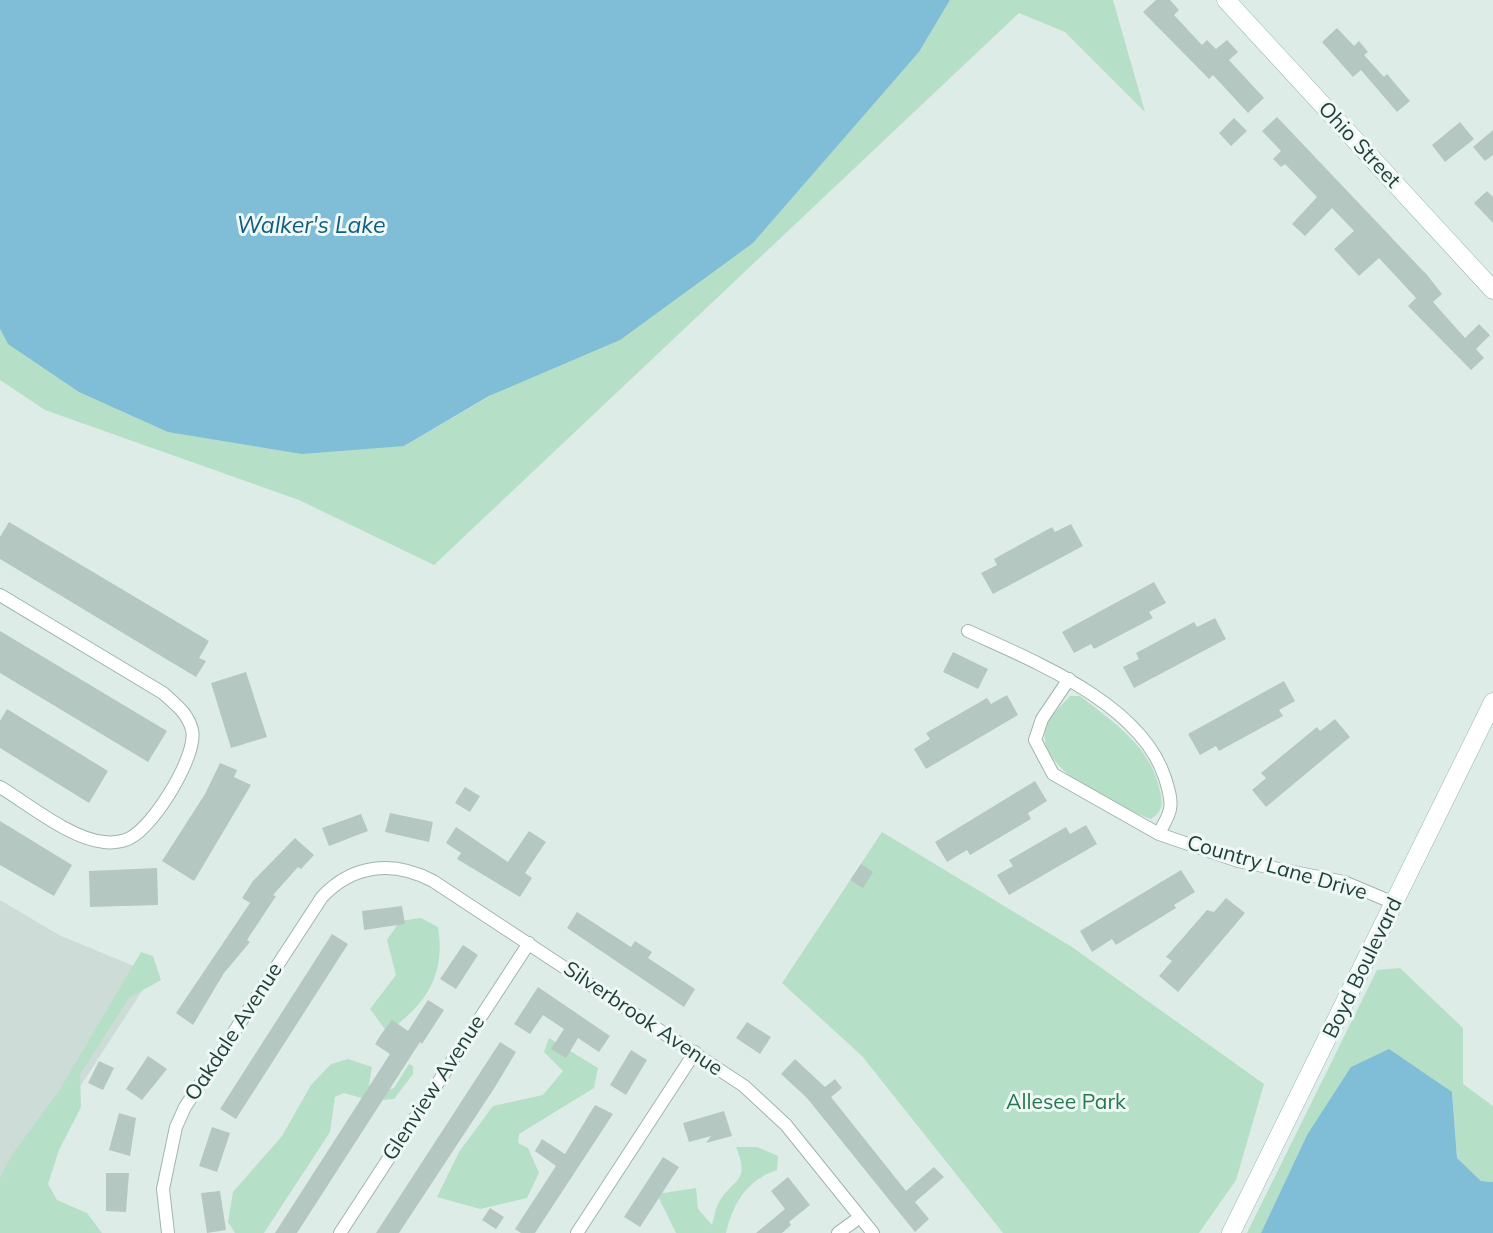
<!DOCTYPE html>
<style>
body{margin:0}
canvas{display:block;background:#deece8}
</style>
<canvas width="1493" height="1233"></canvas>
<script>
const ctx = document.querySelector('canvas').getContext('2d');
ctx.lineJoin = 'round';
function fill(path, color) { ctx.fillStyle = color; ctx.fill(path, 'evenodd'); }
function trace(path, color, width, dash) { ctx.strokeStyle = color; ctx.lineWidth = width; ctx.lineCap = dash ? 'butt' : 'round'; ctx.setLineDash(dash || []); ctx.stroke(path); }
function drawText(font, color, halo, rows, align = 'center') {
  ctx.font = font + ' Mulish,sans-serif'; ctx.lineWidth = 6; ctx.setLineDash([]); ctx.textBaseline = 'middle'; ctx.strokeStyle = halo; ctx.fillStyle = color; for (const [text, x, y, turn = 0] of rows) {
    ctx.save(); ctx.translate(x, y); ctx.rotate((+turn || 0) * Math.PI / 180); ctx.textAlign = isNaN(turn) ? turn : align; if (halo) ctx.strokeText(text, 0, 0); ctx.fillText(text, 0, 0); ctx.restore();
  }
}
const built = new Path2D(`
 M0,900L59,935L153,974L50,1133L0,1199Z`);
const green = new Path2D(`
 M950,0H1113L1145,112L1065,32L1019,13L434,565L299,500L45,410L0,380V329L8,344L404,446L753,243L919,52Z
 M1070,696H1080C1113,722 1151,746 1160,791C1163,804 1163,811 1151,819C1121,807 1038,772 1045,731C1047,718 1062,705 1070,696Z
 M882,832L1072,947L1264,1084L1236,1180L1199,1233H1003L862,1056L782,983Z
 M421,918L438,927C446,975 426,1005 387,1032L370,1009L396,975L387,940L400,921Z
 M141,952L153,956L161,980L129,998L80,1074L81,1107L59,1150L48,1184L57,1200L87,1213L102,1233H0V1178L12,1155L59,1091Z
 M1400,968L1463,1028V1084L1493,1106V1182L1481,1181L1457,1158L1452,1092L1307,1135L1261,1233H1247L1377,970Z
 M549,1038L598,1068L594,1088L519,1134L518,1143L528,1148L539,1173L527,1198L480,1209L437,1197L459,1152L493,1106L543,1095L563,1071L544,1052Z
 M348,1059L372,1067L369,1085L377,1093L394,1088L409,1064L413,1066V1074L394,1099L372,1101L344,1093L335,1097L330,1132L264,1233H235L228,1222L233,1192L282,1136L311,1085L331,1064Z
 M736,1147H757L778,1156L777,1170C747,1180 733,1203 726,1233H676L657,1194L696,1188L698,1209L712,1225C714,1219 715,1210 718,1204C733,1177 751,1184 736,1147Z`);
const water = new Path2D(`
 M0,0H950L919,52L753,243L620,340L489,396L404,446L302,454L168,432L79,392L8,344L0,329Z
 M1389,1049L1452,1092L1457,1158L1481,1181L1493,1182V1233H1261L1307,1135L1351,1067Z`);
const building = new Path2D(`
 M1156,0H1170L1179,10L1174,15L1202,45L1207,40L1216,49L1227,40L1238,52L1229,60L1264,98L1248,113L1213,75L1209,79L1143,12Z
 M1337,28L1354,46L1359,41L1368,52L1364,55L1384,77L1387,74L1410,101L1397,112L1361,70L1353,77L1322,42Z
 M1277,117L1428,276L1442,294L1433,302L1465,338L1479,324L1490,335L1476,349L1484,358L1471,370L1408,306L1416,298L1379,258L1359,276L1334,249L1354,231L1332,208L1305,236L1292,224L1317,197L1285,164L1281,167L1273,159L1281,151L1262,131Z
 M1234,118L1247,131L1231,146L1219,133Z
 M1460,122L1474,139L1445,162L1432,145Z
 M1493,130V155L1485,161L1473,147Z
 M1487,191L1493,197V223L1474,203Z
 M9,522L209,641L199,658L206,661L196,677L0,559V537Z
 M1071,524L1083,546L993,594L981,573L997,565L994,559L1052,527L1055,532Z
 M1154,582L1166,603L1149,612L1153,618L1094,649L1091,644L1074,653L1062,632Z
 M1215,618L1226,639L1134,688L1123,667L1139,659L1136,653L1194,622L1197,627Z
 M0,631L167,731L148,762L0,673Z
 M953,652L988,669L978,689L943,672Z
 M246,672L267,737L231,748L211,683Z
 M1284,681L1295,701L1279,710L1283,716L1219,751L1216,746L1200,755L1188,734Z
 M1007,695L1018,715L926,769L914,749L930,739L926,733L987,698L991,704Z
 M7,709L108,771L89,803L0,748V721Z
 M1335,719L1350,737L1266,807L1252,790L1266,778L1261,773L1317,727L1320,731Z
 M220,763L237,770L234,777L251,785L194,881L162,861L205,794Z
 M1035,781L1047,801L1028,813L1031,819L970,855L967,850L947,862L935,842Z
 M465,787L480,796L470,812L455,803Z
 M390,813L433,822L429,842L385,832Z
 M361,814L368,831L329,846L322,828Z
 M0,821L72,865L54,896L0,865Z
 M1086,825L1097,844L1009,895L997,875L1013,866L1009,860L1066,827L1070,834Z
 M456,827L508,862L529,831L546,842L525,873L532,878L520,897L457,859L461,853L446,843Z
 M295,838L314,855L301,869L298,867L273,895L276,896L247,940L250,942L224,973L193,1025L176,1013L250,903L242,898L253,881Z
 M861,864L873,872L863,888L850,880Z
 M157,868L158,905L90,907L89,871Z
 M1181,870L1195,892L1174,905L1176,908L1116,945L1112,939L1092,952L1080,931Z
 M1226,898L1245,913L1178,992L1159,976L1172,961L1166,957L1207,910L1214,912Z
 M402,906L405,924L364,930L362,911Z
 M577,912L631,947L635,941L652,952L648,958L695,989L684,1007L567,928Z
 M332,934L348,944L236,1119L220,1109Z
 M463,945L478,955L456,989L440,979Z
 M538,987L610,1036L599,1052L578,1038L566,1058L551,1049L564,1029L543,1015L530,1034L514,1024Z
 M428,1000L444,1010L422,1044L420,1042L297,1233H275L390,1054L375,1044L382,1033L392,1020L408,1031Z
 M747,1022L771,1037L760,1054L736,1038Z
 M500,1042L516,1052L495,1087L399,1233H376Z
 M631,1050L647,1060L626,1095L610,1085Z
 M148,1056L167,1069L142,1100L126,1089Z
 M795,1059L825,1087L835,1079L842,1088L831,1097L906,1191L934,1167L944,1177L915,1202L929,1219L915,1232L807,1098L781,1074Z
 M99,1061L114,1068L103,1090L88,1083Z
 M595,1105L613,1114L535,1233H521L515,1229L556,1166L535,1151L542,1139L565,1154Z
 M724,1111L732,1136L706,1143L711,1136L689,1142L683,1123Z
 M119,1113L136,1118L130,1156L109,1150Z
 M212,1127L230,1133L217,1172L199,1166Z
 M663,1157L679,1167L640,1227L624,1217Z
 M106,1173H129L126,1212L106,1211Z
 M788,1177L810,1205L789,1222L791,1225L782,1233H756L785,1209L771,1191Z
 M220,1191L226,1230L207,1233L201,1193Z
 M490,1208L504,1217L496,1229L482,1220Z`);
const street = new Path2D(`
 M0,595L163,693C175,704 188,713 192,730C198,755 154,826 130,838C123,842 111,843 104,842C71,839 28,804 0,787
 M968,631C1033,661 1141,703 1165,778C1168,788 1172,799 1170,809C1169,817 1162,826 1159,834
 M1069,679L1042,719L1035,740L1053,774L1159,834L1238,861L1344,882L1394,903
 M168,1233L163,1189L176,1127L185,1107L322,897C353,864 393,860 433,881L744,1086L786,1125L873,1233
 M340,1233L529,943
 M577,1233L695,1052
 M838,1233L860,1217`);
const secondary = new Path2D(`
 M1226,0L1493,290
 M1231,1233L1493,702`);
const streetNames = [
 ["Ohio Street",1359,145,47],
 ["Country Lane Drive",1277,868,16],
 ["Boyd Boulevard",1363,968,-64],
 ["Silverbrook Avenue",643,1019,34],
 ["Oakdale Avenue",234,1032,-57],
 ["Glenview Avenue",434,1088,-57]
];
const parkNames = [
 ["Allesee Park",1066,1103]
];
const waterNames = [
 ["Walker's Lake",311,226]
];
fill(built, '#cddcd7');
fill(green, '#b5dfc7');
fill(water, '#80bdd7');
fill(building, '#b4c7c1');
trace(street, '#a1b4b0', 14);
trace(secondary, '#9cb9b2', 19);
trace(street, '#fff', 12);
trace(secondary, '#fff', 18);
drawText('21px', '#1e3d39', '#eff8f5', streetNames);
drawText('21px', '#247851', '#eff8f5', parkNames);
drawText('italic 23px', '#125d7f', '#eff8f5', waterNames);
</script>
